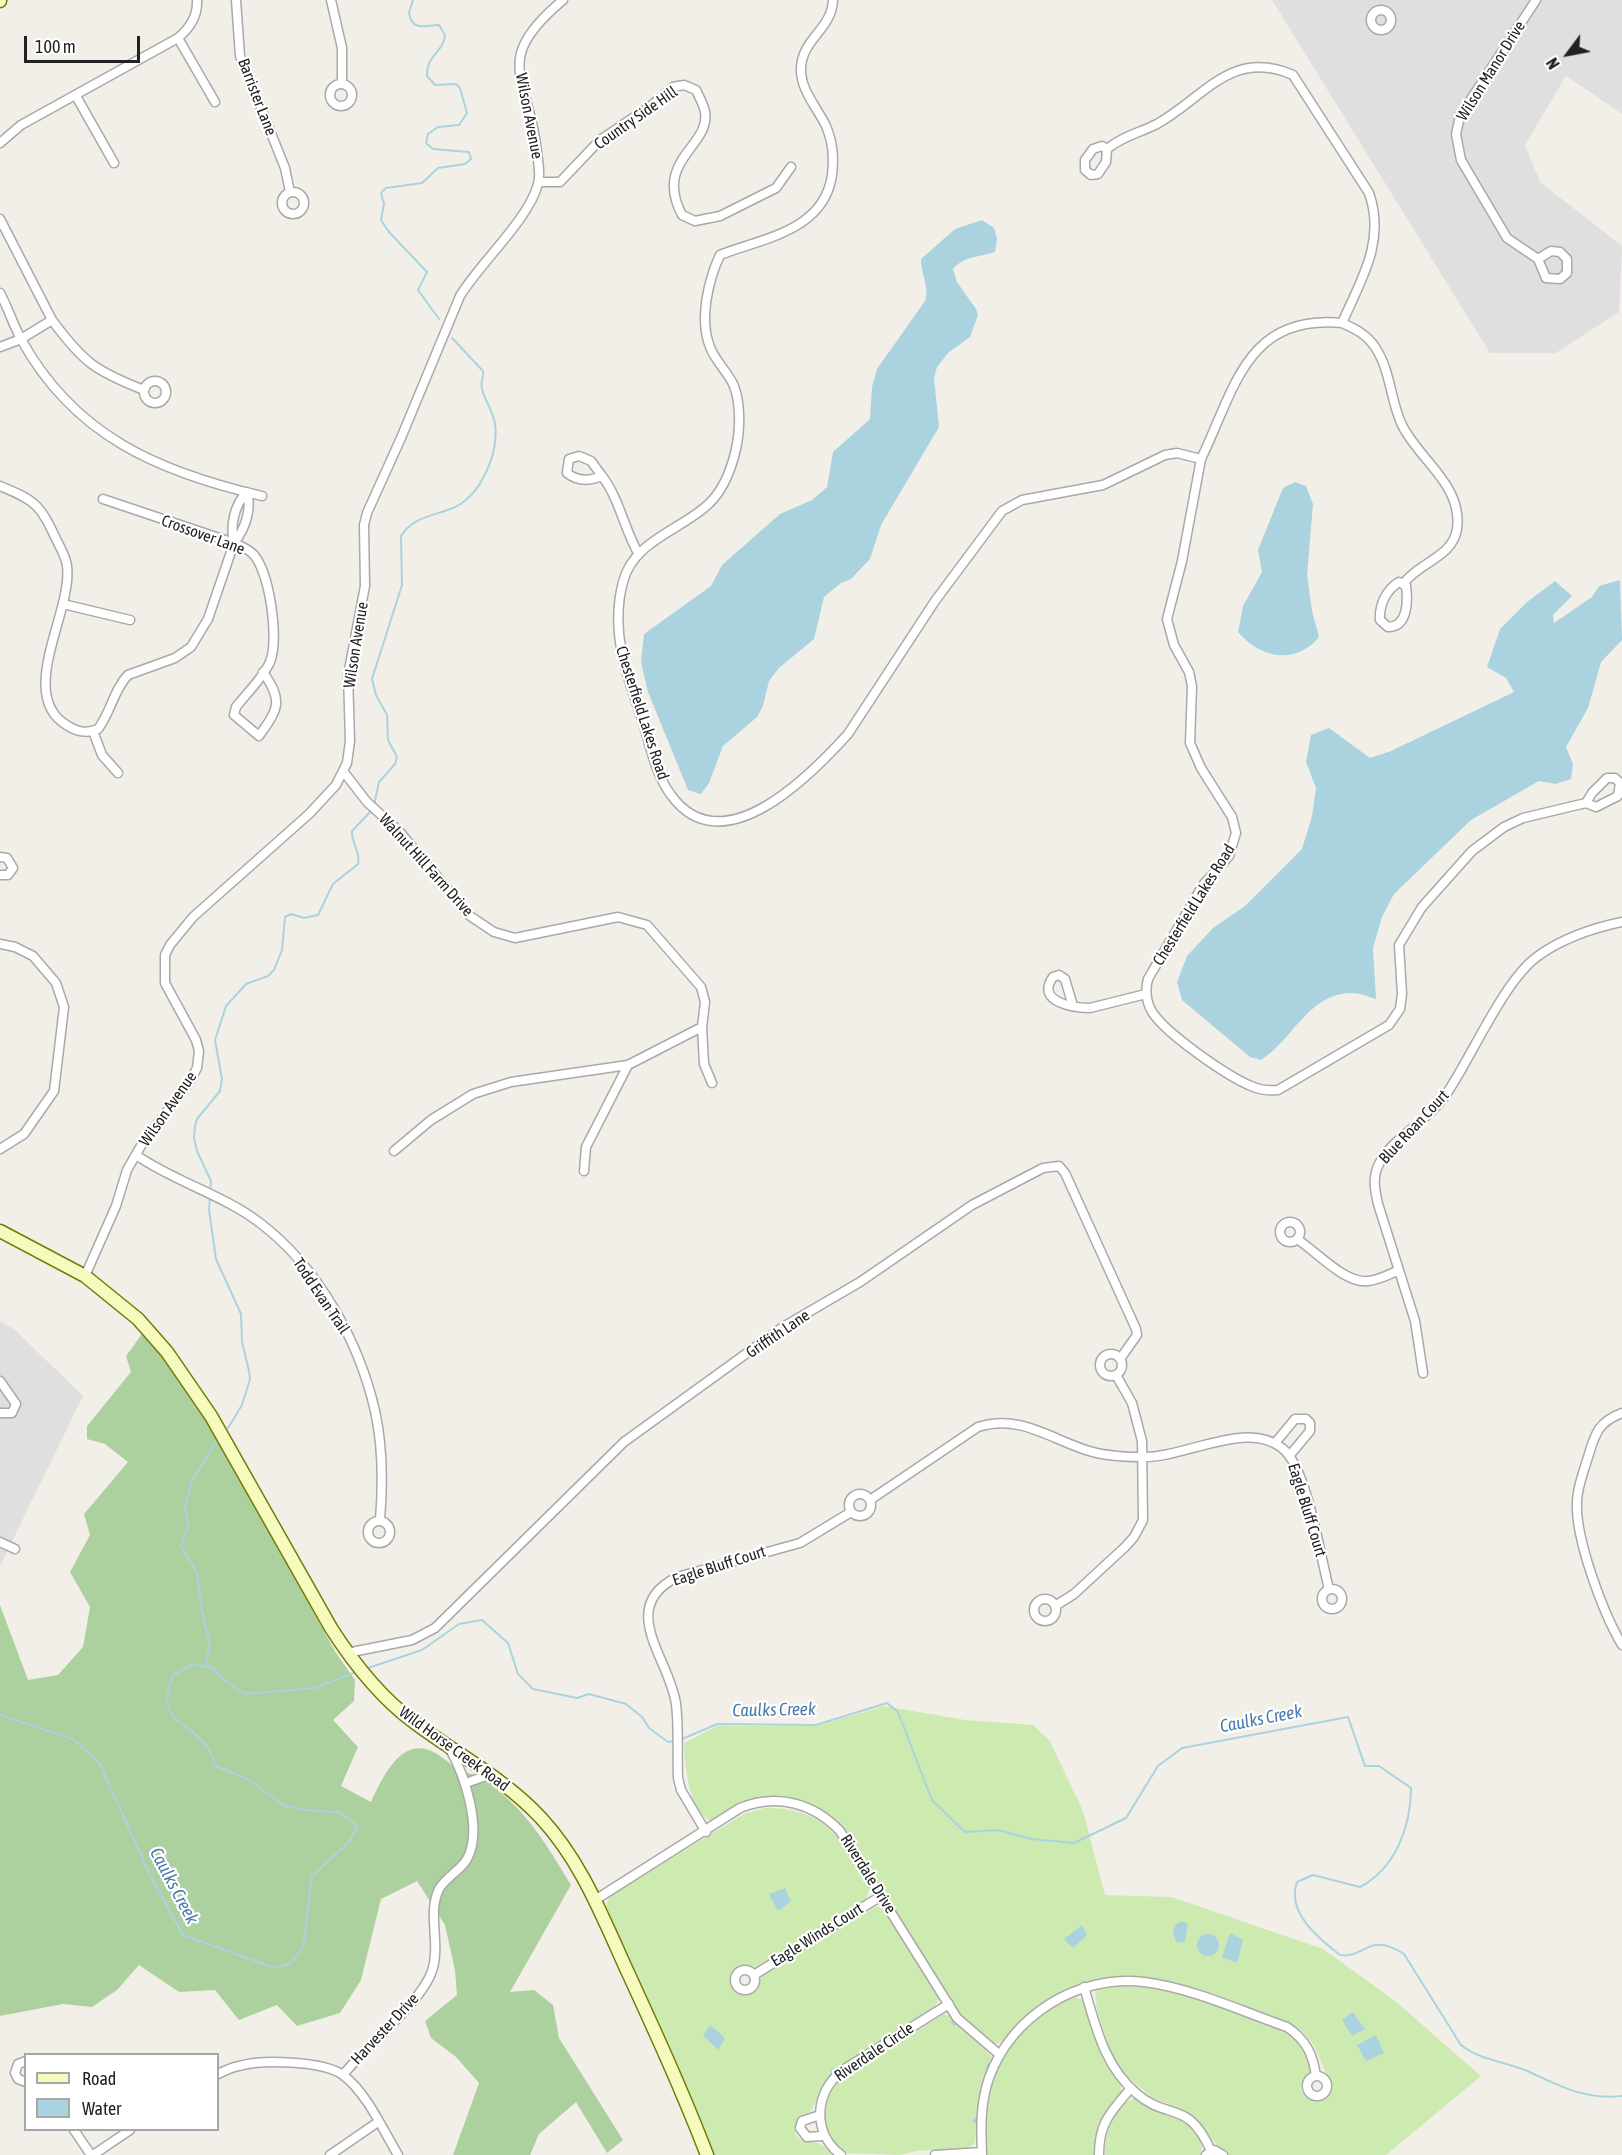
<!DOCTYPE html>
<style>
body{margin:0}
#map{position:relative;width:1622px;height:2155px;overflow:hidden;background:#f2efe9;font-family:"Asap Condensed",sans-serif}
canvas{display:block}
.legend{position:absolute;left:24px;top:2053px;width:195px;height:78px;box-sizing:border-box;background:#fff;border:2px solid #a7a7a7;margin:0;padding:8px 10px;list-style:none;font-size:18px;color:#222}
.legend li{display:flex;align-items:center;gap:12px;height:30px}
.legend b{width:30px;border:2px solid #a7a7a7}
.north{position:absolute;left:1538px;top:24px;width:60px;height:60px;-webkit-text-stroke:4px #fff;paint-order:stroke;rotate:238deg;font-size:16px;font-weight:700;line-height:24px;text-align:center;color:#222}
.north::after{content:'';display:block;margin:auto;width:21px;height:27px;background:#222;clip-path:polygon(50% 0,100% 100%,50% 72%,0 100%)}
.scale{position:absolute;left:24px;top:36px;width:116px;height:27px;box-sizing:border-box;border:3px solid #222;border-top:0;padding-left:8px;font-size:18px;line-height:21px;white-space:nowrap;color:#222;-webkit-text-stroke:4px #fff;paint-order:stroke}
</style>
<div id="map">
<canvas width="1622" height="2155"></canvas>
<ul class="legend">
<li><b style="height:8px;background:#f7fabf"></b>Road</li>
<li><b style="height:16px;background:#aad3df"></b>Water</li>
</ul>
<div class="north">N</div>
<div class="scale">100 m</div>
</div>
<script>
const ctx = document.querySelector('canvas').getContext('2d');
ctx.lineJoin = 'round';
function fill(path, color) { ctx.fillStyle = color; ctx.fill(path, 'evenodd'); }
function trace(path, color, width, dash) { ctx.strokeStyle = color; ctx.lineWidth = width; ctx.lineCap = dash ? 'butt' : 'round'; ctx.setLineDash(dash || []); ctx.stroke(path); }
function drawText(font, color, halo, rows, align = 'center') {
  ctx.font = font + ' "Asap Condensed",sans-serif'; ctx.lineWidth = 4.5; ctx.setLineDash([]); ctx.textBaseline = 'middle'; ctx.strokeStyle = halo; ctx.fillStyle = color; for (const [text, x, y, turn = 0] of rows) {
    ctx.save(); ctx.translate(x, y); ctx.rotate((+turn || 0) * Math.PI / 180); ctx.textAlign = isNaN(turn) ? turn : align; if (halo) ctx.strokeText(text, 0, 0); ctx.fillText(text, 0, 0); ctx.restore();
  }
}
const residential = new Path2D(`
 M1272,0H1622V114L1566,76L1525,145L1540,182L1622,246L1619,312L1556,353H1490Z
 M0,1321L15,1330L83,1396L0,1566Z`);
const grass = new Path2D(`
 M884,1706L965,1720L1033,1725L1050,1741L1083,1811L1105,1895L1172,1897L1323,1949L1394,2000L1481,2076L1386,2155H1228L1218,2147L1195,2117L1175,2106L1154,2099L1125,2075L1111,2055L1097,2010L1095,1992C1125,1965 1251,2020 1287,2032C1299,2039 1309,2051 1312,2065C1313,2073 1307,2075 1303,2081C1295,2095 1314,2103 1325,2100L1332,2086L1313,2044L1301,2030L1289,2023C1218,1997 1135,1955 1061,1992C1049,1998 1037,2006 1027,2015C1016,2027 1009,2040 994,2045L963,2019L844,1828L821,1809L780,1798L711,1821C688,1811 685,1765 684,1743L717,1726H817Z
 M764,1808C826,1807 842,1839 870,1887L866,1900L757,1968L745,1965L735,1969L730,1980L735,1992L747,1995L754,1991L763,1975L877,1906L886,1912L939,1999L935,2007L838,2068L825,2083L811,2111L797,2120C789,2145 808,2138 820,2144C825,2147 829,2152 832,2155H712L606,1905L610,1896L744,1814Z
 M1074,1997L1083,2000L1103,2059L1121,2084V2092L1103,2119L1095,2142V2155H987C986,2135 986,2115 990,2095C997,2054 1034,2010 1074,1997Z
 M944,2014L950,2016L992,2057L979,2098L975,2143L969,2148L916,2151L900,2155L843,2153C822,2132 819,2107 835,2083Z
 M1137,2098C1159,2109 1210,2123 1201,2155H1105C1105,2134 1113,2102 1137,2098Z`);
const forest = new Path2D(`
 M142,1334L174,1370L205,1417L336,1653L355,1680L354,1701L333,1720L358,1747L341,1786L371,1802C380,1782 398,1742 425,1749C440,1752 448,1764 460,1770C467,1774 475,1774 481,1778C525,1807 545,1842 571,1885L510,1992L534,1990L553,2005L559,2038L623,2140L607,2153L576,2102L539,2134L530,2155H453L479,2083L456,2057L431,2038L425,2021L457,1995L455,1970L445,1925L417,1881L381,1899L361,1980L340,2013L297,2026L277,2005L239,2020L215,1990L179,1992L139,1965L117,1990L92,2007L63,2004L0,2016V1605L28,1680L58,1675L83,1647L90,1607L70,1572L90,1535L84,1514L128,1462L105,1444L87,1439V1426L131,1372L126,1356Z`);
const water = new Path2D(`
 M982,220L994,228L997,239L995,252C980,257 964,256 953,269L957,282L976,309L978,315L970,337L948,353L937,367L934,378L939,427L881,525L870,559L851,579L841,583L824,597L814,639L779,668L769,681L763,706L757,717L723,746L709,783L701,794L688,790L648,692L641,662L644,634L711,586L722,565L780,514L812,500L827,487L833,452L870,419L872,387L877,369L925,301C930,287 921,275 921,259L955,229Z
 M1295,482L1306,486L1313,504L1307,575L1312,611L1319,637C1296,665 1261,659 1238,632L1243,606L1262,572L1258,550L1283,488Z
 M1620,580L1622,640L1601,662L1588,708L1566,747L1573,764L1571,779L1556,784L1539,781L1471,820L1394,894L1382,917L1373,948L1376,999C1369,997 1360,993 1353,993C1309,992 1293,1040 1261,1060L1250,1057L1182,1000L1177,982L1187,956L1213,928L1245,906L1302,849L1312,816L1316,788L1306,762L1311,735L1329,728L1370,758L1391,751L1514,692L1506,678L1487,667L1500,629L1527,602L1555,581L1572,596L1553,615L1554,623L1592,597L1599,586Z
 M785,1888L791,1902L778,1911L769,1894Z
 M1181,1921L1188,1924L1185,1942L1177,1943L1173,1934L1175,1925Z
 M1082,1925L1087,1935L1073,1948L1064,1939Z
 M1230,1933L1243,1940L1237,1963L1222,1957Z
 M1197 1945a11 11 0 1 1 22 0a11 11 0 1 1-22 0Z
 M1353,2012L1365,2029L1352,2036L1342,2020Z
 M710,2025L725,2038L718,2050L703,2035Z
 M1376,2035L1384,2053L1366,2061L1357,2045Z`);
const stream = new Path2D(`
 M413,0L409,13C412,32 426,25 439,25L445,35C444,52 426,55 427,76L435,85L456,84L460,88L467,113L459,125L438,127L428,134L426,143L433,149L469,152L471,159L465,164L438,168L422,183L386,188L381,193L384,204L381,220L389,232L427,272L418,290L439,319
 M374,805L379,782L395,764L397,757L388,740L387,715L376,695L372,679L402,585L401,536C413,517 433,516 453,508C481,496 499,453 495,424C493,411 485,401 482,389C480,383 484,377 483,371L452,338
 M228,1428L242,1405L250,1379L249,1371L242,1342L241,1314L216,1259L209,1210L211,1181L197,1151L194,1138L195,1126L197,1119L220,1091L222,1079L215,1040L226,1006L246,984L268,976L274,970L282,950L285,917L291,914L304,918L318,915L333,884L358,864C361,851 351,843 352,831L372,810
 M205,1666L210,1646L201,1607L197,1573L181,1546L188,1525L185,1507L191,1483L215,1443
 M365,1669L422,1650L459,1624L482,1620L508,1643L518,1674L533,1689L577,1698L589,1694L626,1704L642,1717L649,1728L668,1742L675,1741
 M0,1715L73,1739L100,1764L148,1871L183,1935L275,1968L291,1963L303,1947L312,1876L349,1842L357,1826L340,1812L314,1811L285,1806L248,1779L215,1766C213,1760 211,1753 208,1748C187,1717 154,1725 173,1675L192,1665L205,1666L214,1669L228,1683L245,1694L315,1688L356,1672
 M680,1740L717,1724L816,1725L887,1703L898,1712L932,1800L965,1832L998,1830L1031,1839L1074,1843L1126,1818L1158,1766L1182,1748L1348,1717L1365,1766H1379L1411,1788C1411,1826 1396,1868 1360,1887L1313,1875L1297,1882C1286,1912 1318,1938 1340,1955C1366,1959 1367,1931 1404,1954L1461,2045C1480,2060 1502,2061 1525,2070C1559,2085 1582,2100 1622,2096
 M954,2020L956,2023L954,2025L952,2022Z
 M988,2064H991L989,2069L987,2067Z
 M833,2069L836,2070L832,2073L831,2071Z
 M840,2078L842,2080L838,2083L836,2081Z
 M974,2119H976V2122H974Z`);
const minor = new Path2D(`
 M236,0L240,56L285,168L290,192
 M331,0L342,48V84
 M833,0C832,29 802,39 801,68C800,90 817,107 826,126C833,143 834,157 832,175C824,231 763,238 720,255C708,281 699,320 710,347C715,361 728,372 734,386C741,404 740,431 736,449C731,471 722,494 704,508C675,532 633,543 623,582C610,630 626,674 642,719C650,744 655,774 671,795C722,866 810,776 848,734L935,601L1002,511L1022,500L1103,485L1165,455L1177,453L1201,459C1235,389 1246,314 1342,323C1361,280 1386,241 1369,193L1293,75C1231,48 1204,98 1157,124C1139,133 1123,136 1107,149
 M1536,0L1460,116L1456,134L1461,160L1507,238L1538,259
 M1371 20a10 10 0 1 1 20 0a10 10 0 1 1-20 0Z
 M178,38L215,102
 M330 95a11 11 0 1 1 22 0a11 11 0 1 1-22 0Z
 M76,96L114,163
 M0,143L21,125L178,38C190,28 198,16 197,0
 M1102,146L1107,149L1106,162L1098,174L1091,175L1085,170V160L1093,149Z
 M539,182H560L600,140L652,105L673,87L684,85L696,90C699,97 704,105 705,112C711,146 653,160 682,215L695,221L720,216L776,188L791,167
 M282 203a11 11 0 1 1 22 0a11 11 0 1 1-22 0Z
 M0,219L52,320L21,339L0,347
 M1551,251L1560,252L1567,259V273L1560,279L1546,278L1538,259Z
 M0,293C8,308 13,324 21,339C74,436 159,472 262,496
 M52,320C83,362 95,371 144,390
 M1342,323C1356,329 1367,335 1375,347C1391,371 1390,400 1402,425C1419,460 1463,485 1457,529C1453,557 1418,563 1404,583
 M144 392a11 11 0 1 1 22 0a11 11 0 1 1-22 0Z
 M579,456L591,461L602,476C590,481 578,482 567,473L569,459Z
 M1201,459L1182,561L1167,619L1174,645L1189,672L1192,686L1190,743L1201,768L1232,817L1236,833L1229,856L1203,885L1148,979C1145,990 1146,1000 1151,1010C1163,1032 1227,1076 1251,1086C1260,1090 1269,1091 1278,1090L1389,1025L1400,1009L1402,994L1399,945L1422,907L1472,851L1504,827L1523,818L1586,803L1596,807L1618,796L1620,783L1615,778H1607L1592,793L1586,803
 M602,476C619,498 624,528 638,553
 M0,486C37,501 40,505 57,541C61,549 66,557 67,566C73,612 15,696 68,726C78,732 87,734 98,729C111,712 114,689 128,675L175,658L191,647L208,619L234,543C245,529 252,510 247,492C234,505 230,526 234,543
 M103,499L234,543C241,546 249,549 254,555C270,574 279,639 270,662C263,678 246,694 236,707L234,715L259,736C279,708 283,701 263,672
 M1399,582L1406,586C1408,601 1408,627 1388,627L1380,620C1379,605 1386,590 1399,582Z
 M63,604L130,620
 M93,731L102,755L118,773
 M343,771L367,802L400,832L470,916L494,932L515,938L618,917L647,925L701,987L705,1002L702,1027L704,1064L712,1083
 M0,857L7,858L13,868L8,875H0
 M0,944L15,947L33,956L56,983L64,1007L54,1091L24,1134L0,1149
 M1073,1006L1065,979L1059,975L1053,977C1035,1002 1074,1008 1090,1008L1146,994
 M394,1151L431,1120L473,1094L511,1082L628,1065L702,1027
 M136,1155C175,1182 222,1194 260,1223C318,1267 359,1341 375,1411C383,1447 383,1484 380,1520
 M584,1171L586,1147L628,1065
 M1280 1232a10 10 0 1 1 20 0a10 10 0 1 1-20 0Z
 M1297,1239C1317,1252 1345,1284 1368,1281C1379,1280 1390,1274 1399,1270
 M85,1276L116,1206L127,1170L142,1144L190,1081L197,1068L199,1051L196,1040L165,983V955L170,945L193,917L309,814L336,785L347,763L350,741L348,675L365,586L364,525L367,513L401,438L460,296C480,263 529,219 538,184C541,174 538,162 537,152C529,76 490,61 563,0
 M1100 1365a11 11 0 1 1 22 0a11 11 0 1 1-22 0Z
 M1423,1373L1415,1321L1378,1204C1375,1191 1372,1177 1379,1164C1390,1140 1428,1121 1445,1096C1471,1059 1503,981 1538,956C1562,939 1593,928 1622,922
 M0,1381L16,1404L12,1413H0
 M1622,1413C1598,1422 1595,1434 1588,1457C1584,1471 1577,1487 1577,1502C1575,1538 1603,1613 1622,1645
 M1275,1443L1295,1419H1306L1310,1423V1431L1290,1455
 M849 1505a11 11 0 1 1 22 0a11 11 0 1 1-22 0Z
 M870,1500L978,1427C1019,1414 1049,1438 1086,1450C1104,1456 1122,1457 1141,1457C1184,1459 1246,1419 1282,1448C1307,1467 1320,1555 1329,1589
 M368 1532a11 11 0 1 1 22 0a11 11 0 1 1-22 0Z
 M0,1542L15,1549
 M1322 1599a10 10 0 1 1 20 0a10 10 0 1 1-20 0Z
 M1034 1610a11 11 0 1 1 22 0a11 11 0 1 1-22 0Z
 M1055,1606L1074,1594L1125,1547L1134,1537L1143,1520L1142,1441L1132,1403L1116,1375
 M347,1653L412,1640L435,1628L624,1442L783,1327L860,1282L972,1205L1043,1168L1059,1166L1065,1173L1136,1329L1137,1335L1120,1359
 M466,1783L491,1774
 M706,1832L681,1790L678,1778C677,1754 679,1728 676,1704C670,1659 616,1608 677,1577L800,1543L851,1512
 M595,1900L740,1808C777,1793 813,1803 840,1831L957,2018L1000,2055
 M735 1980a10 10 0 1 1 20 0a10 10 0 1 1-20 0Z
 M754,1975L881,1896
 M1084,1987C1096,2027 1104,2066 1137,2094C1169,2121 1188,2099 1211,2151
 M26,2061L18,2064L15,2073L18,2079L26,2082
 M218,2074C224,2071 232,2067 239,2066C262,2059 323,2061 343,2075C367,2093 383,2130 398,2155
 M343,2075C366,2046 421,2003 432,1971C441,1944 427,1914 439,1889C446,1877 461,1870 467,1859C483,1830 465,1776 450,1749
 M1307 2086a10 10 0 1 1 20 0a10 10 0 1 1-20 0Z
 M820,2115L802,2121L800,2128L807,2137L822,2136
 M74,2130L91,2155
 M93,2155L130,2130
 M330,2155L378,2122
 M841,2155C812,2133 814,2092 843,2070L949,2004
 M935,2155L982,2152
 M982,2155C981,2129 980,2104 989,2078C1011,2016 1078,1974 1144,1982C1192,1988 1241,2011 1287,2027C1306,2040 1313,2054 1316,2076
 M1099,2155C1099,2122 1111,2112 1131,2088
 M1206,2155L1214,2150L1223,2155`);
const secondary = new Path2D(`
 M0,1V0
 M0,1231L85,1276L138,1319L167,1352L211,1416L331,1628C354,1664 381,1698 415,1723C458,1755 505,1779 541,1818C580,1860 601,1913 624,1964C653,2027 682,2090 707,2155`);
const streetNames = [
 ["Wilson Manor Drive",1491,71,-58],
 ["Barrister Lane",257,97,69],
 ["Wilson Avenue",529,116,79],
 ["Country Side Hill",636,118,-35],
 ["Crossover Lane",203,535,20],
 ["Wilson Avenue",356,645,-81],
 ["Chesterfield Lakes Road",642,713,72],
 ["Walnut Hill Farm Drive",426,865,48],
 ["Chesterfield Lakes Road",1194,905,-58],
 ["Wilson Avenue",168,1109,-55],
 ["Blue Roan Court",1414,1127,-47],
 ["Todd Evan Trail",321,1296,56],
 ["Griffith Lane",778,1334,-34],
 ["Eagle Bluff Court",1307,1510,73],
 ["Eagle Bluff Court",719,1566,-18],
 ["Wild Horse Creek Road",454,1749,36],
 ["Riverdale Drive",868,1874,58],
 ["Eagle Winds Court",817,1935,-32],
 ["Harvester Drive",385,2029,-47],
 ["Riverdale Circle",874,2052,-34]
];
const waterNames = [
 ["Caulks Creek",774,1710,-1],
 ["Caulks Creek",1261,1719,-11],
 ["Caulks Creek",174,1886,62]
];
fill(residential, '#e0dfdf');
fill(grass, '#cdebb0');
fill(forest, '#add19e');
fill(water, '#aad3df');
trace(stream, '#aad3df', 2);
trace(minor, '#a9a9a9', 11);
trace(secondary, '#707d05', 15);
trace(minor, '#fff', 8);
trace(secondary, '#f7fabf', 12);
drawText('16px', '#222', '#fff', streetNames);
drawText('italic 18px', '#4a7aab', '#fff', waterNames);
</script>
